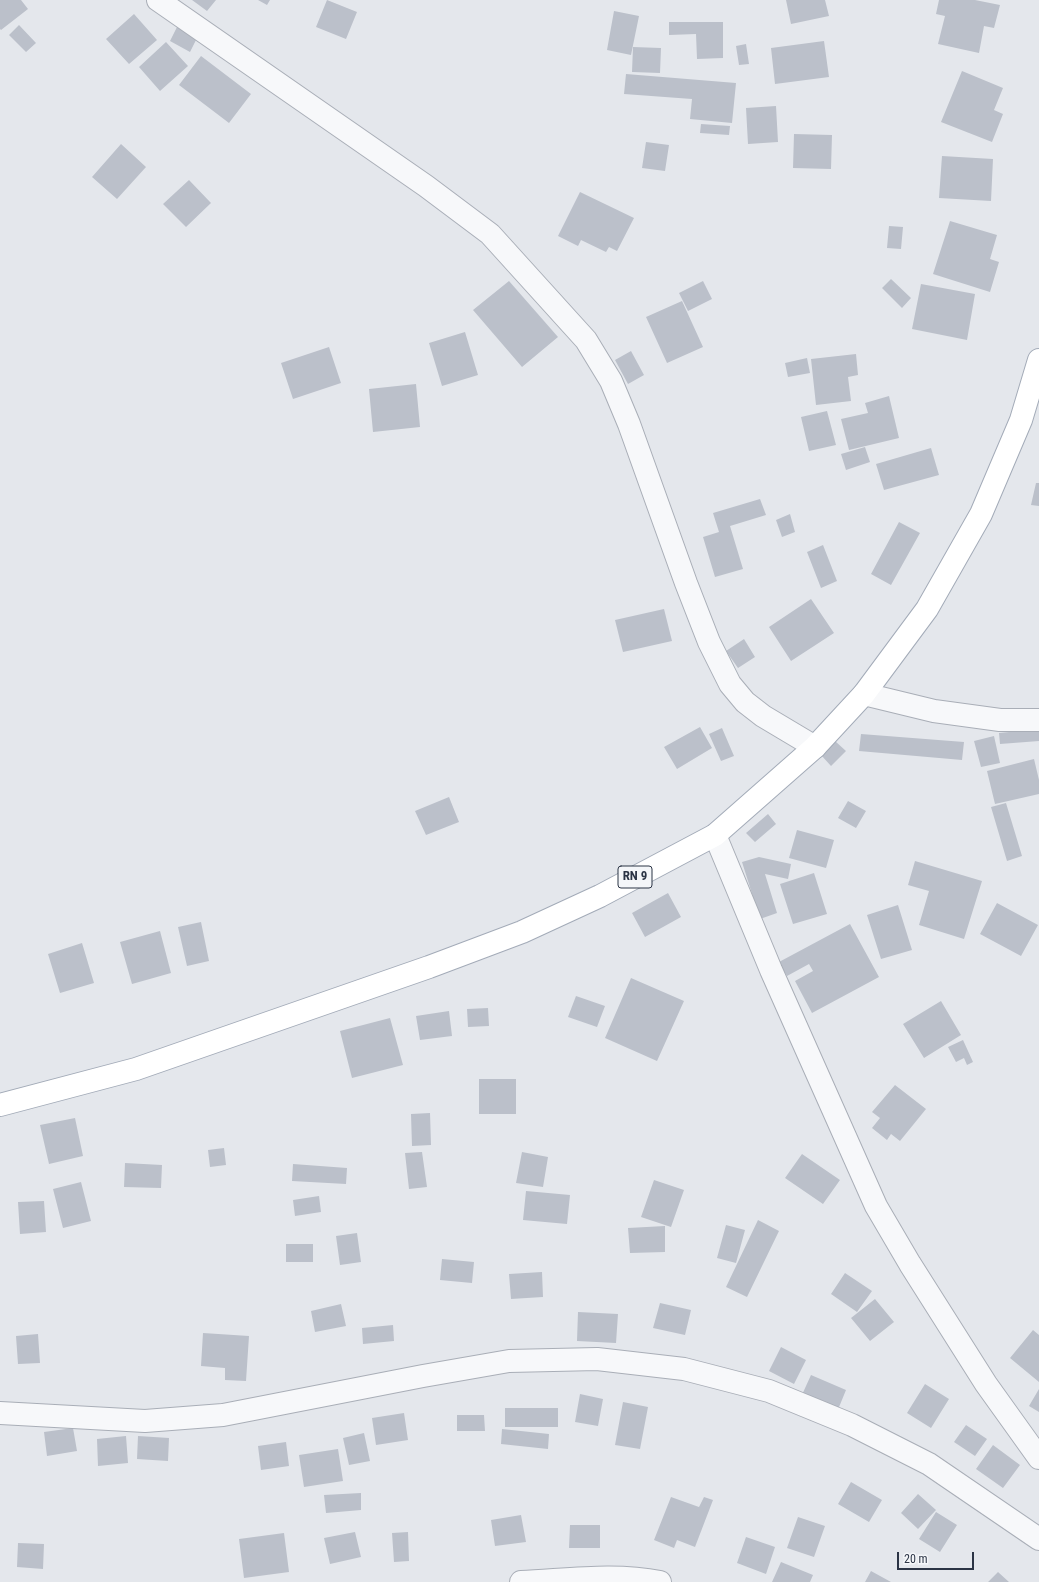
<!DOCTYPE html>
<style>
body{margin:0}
#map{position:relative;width:1039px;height:1582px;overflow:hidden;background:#e4e7ec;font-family:"Roboto Condensed",sans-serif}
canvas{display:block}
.scale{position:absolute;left:897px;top:1552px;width:77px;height:18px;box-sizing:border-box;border:2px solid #2b3445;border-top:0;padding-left:5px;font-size:12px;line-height:14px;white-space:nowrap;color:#2b3445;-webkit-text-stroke:3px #f4f6f9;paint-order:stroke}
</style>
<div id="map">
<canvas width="1039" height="1582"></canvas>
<div class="scale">20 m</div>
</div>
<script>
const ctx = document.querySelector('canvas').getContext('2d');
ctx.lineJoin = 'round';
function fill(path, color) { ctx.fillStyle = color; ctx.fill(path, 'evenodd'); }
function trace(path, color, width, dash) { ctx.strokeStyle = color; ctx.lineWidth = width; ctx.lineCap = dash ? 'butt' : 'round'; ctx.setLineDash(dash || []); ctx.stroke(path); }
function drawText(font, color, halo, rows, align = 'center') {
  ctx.font = font + ' "Roboto Condensed",sans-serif'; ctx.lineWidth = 4; ctx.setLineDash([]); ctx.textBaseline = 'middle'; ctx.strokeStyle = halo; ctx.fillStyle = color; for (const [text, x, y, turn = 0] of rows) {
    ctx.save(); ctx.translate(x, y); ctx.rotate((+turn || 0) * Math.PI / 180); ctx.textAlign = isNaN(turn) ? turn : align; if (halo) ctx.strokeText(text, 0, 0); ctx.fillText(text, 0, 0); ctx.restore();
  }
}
const building = new Path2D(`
 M0,0H21L28,9L1,30L0,29Z
 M192,0H216L207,11Z
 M258,0H270L267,5Z
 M327,0L357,12L346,39L316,27Z
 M786,0H825L829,16L791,24Z
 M939,0H975L1000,5L994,28L984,26L979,53L938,44L945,16L936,14Z
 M614,11L639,16L631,55L607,50Z
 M134,14L157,40L129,64L106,39Z
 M669,22H723V58L697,59L696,34L669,35Z
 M19,25L36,43L26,52L9,35Z
 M177,27L197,38L190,52L170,41Z
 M824,41L829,77L775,84L771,48Z
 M166,42L188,66L160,91L139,67Z
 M746,44L749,64L739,65L736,46Z
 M633,47L661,48L660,73L632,72Z
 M201,56L251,94L229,123L179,85Z
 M962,71L1003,88L994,110L1003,114L992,142L941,122Z
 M626,74L736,83L732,123L690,119L692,99L624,94Z
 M776,106L778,142L748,144L746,108Z
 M701,124L730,126L729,135L700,133Z
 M794,134L832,135L831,169L793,168Z
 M646,142L669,145L665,171L642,168Z
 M121,144L146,167L117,199L92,177Z
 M942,156L993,159L991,201L939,198Z
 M189,180L211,203L186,227L163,204Z
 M580,192L634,218L617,251L609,247L606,252L581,240L578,246L558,236Z
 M950,221L997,235L990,259L999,262L990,292L933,274Z
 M889,226L903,227L901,249L887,248Z
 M891,279L911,298L902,308L882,288Z
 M509,281L558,337L522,367L473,310Z
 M703,281L712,299L688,311L679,293Z
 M921,284L975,294L967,340L912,329Z
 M682,301L703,347L667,363L646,317Z
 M465,332L478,375L442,386L429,343Z
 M329,347L341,383L293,399L281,363Z
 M631,351L644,375L628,384L615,360Z
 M856,354L858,375L848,377L851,401L816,405L811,359Z
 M807,358L810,373L788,377L785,363Z
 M416,384L420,427L373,432L369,389Z
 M889,396L899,438L849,450L841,419L868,413L865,403Z
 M827,411L836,445L809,451L801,417Z
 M865,447L870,462L846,470L841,454Z
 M931,448L939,475L884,490L876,464Z
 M1036,483H1039V506L1031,505Z
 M760,499L766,515L730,526L743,569L715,577L703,537L719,532L713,513Z
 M790,514L795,532L782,537L776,520Z
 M899,522L920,533L891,585L871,574Z
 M823,545L837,581L821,588L807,552Z
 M811,599L834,633L791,661L769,627Z
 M664,609L672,641L623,652L615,620Z
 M744,639L755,657L738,668L726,651Z
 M700,727L712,748L677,769L664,747Z
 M722,728L734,756L721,761L709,734Z
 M1039,729V741L1000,744L999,733Z
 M861,734L964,742L962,760L859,751Z
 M994,736L1000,763L981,767L974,741Z
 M835,741L846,751L831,766L821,755Z
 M1034,759L1039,780V794L995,804L987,771Z
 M449,797L459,822L426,835L415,811Z
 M848,801L866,811L856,828L838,818Z
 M1006,803L1022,856L1007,861L991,807Z
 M768,814L776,824L755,842L746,833Z
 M797,830L834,840L826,868L789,858Z
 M759,857L791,864L788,879L765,874L777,913L760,919L742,862Z
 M915,861L982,881L964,939L919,925L929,891L908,885Z
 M814,873L827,914L793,924L780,884Z
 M668,893L681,917L645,937L632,913Z
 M997,903L1038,925L1021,956L980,934Z
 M898,905L912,950L881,959L867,915Z
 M201,922L209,961L187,966L178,927Z
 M850,924L879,977L812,1013L795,981L813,971L809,964L787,976L779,962Z
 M160,931L171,973L132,984L120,942Z
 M82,943L94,983L60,993L48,954Z
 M631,978L684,1001L657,1061L605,1038Z
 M576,996L605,1006L597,1027L568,1017Z
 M941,1001L961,1035L924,1058L903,1024Z
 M488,1008L489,1026L468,1027L467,1009Z
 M449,1011L452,1036L420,1040L416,1016Z
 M390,1018L403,1065L352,1078L340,1031Z
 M963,1040L973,1062L967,1065L964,1058L956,1062L948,1047Z
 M479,1079H516V1114H479Z
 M895,1085L926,1109L900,1141L891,1134L887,1140L872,1128L880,1118L872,1112Z
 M430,1113L431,1145L412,1146L411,1114Z
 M75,1118L83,1156L49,1164L40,1125Z
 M224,1148L226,1165L210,1167L208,1150Z
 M422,1152L427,1187L409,1189L405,1153Z
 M522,1152L548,1157L543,1187L516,1183Z
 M802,1154L840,1180L823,1204L785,1178Z
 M125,1163L162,1165L161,1188L124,1187Z
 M293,1164L347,1168L346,1184L292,1181Z
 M654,1180L684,1190L671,1227L641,1217Z
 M81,1182L91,1221L63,1228L53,1189Z
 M526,1191L570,1195L567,1224L523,1220Z
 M319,1196L321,1212L295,1216L293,1200Z
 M44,1201L46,1232L20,1234L18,1202Z
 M758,1220L779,1231L747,1297L726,1287Z
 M726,1225L745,1230L736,1263L717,1258Z
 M665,1226V1252L630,1253L628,1228Z
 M357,1233L361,1262L340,1265L336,1236Z
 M286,1244H313V1262H286Z
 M442,1259L474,1262L472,1283L440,1280Z
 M542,1272L543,1297L511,1299L509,1274Z
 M845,1273L872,1291L857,1312L831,1294Z
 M875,1299L894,1322L870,1341L851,1318Z
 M660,1303L691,1310L685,1335L653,1328Z
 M341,1304L346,1326L315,1332L311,1311Z
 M578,1312L618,1314L616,1343L577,1341Z
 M393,1325L394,1341L363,1344L362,1328Z
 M1033,1330L1039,1335V1382L1010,1358Z
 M203,1333L249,1336L246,1381L225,1380V1368L201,1366Z
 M38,1334L40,1363L18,1364L16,1336Z
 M781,1347L806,1360L794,1384L769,1371Z
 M811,1375L846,1390L837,1412L801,1397Z
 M925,1384L949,1399L931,1428L907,1413Z
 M1039,1389V1412L1029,1406Z
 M580,1394L603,1399L598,1426L575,1422Z
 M623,1402L648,1407L640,1449L615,1445Z
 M505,1408H558V1427H505Z
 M404,1413L408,1440L376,1445L372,1418Z
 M457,1415H484L485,1431H457Z
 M966,1425L987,1439L975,1456L954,1442Z
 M73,1428L77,1451L47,1456L44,1432Z
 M502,1429L549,1434L548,1449L501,1444Z
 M364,1433L370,1461L349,1465L343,1438Z
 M126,1436L128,1463L98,1466L97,1439Z
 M138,1436L169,1438L168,1461L137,1459Z
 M286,1442L289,1466L261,1470L258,1446Z
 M993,1445L1020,1465L1003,1488L976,1469Z
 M338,1449L343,1481L304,1487L299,1455Z
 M851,1482L882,1500L869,1522L838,1504Z
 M361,1493V1510L326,1513L324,1495Z
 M918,1494L936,1510L918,1529L901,1513Z
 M671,1497L699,1507L704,1497L713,1500L695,1547L677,1540L674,1548L654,1540Z
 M936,1512L957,1525L940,1552L919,1539Z
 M521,1515L526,1542L495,1546L491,1520Z
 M798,1517L825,1526L814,1557L787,1548Z
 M570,1525H600V1548H569Z
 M355,1532L361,1557L330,1564L324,1538Z
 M408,1532L409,1561L394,1562L392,1533Z
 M284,1533L289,1572L244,1578L239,1539Z
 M746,1537L775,1547L766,1574L737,1563Z
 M18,1543L44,1544L43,1569L17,1567Z
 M781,1562L813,1575L810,1582H772Z
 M871,1571L891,1582H865Z
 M998,1572L1009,1582H988Z`);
const minor = new Path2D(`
 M158,0L426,186L490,234L586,340L611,381L629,424L686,583L709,642L730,684L745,702L763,716L815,747
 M864,694L934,711L1000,720H1039
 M0,1413L145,1421L223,1415L423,1376L509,1361L597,1359L684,1369L769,1391L852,1425L929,1464L1039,1539
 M521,1582C567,1580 615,1573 660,1582`);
const tertiary = new Path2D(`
 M715,835L771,970L876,1206L910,1264L986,1384L1039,1458`);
const primary = new Path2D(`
 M0,1105L136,1069L429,967L522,932L600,896L715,835L815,747L864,694L927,609L981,514L1021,420L1039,360`);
const shields = [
 [635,877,34]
];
const shieldNames = [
 ["RN 9",635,877]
];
fill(building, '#bbc0ca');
trace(minor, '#a9aeb7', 24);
trace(tertiary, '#a9aeb7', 24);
trace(primary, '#a3abb8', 24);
trace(minor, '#f7f8fa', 22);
trace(tertiary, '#f7f8fa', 22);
trace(primary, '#fff', 22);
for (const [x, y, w] of shields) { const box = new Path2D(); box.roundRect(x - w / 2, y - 11, w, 22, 3); ctx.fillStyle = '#f4f6f9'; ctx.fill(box); trace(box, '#2b3445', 1); }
drawText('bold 13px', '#2b3445', null, shieldNames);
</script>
